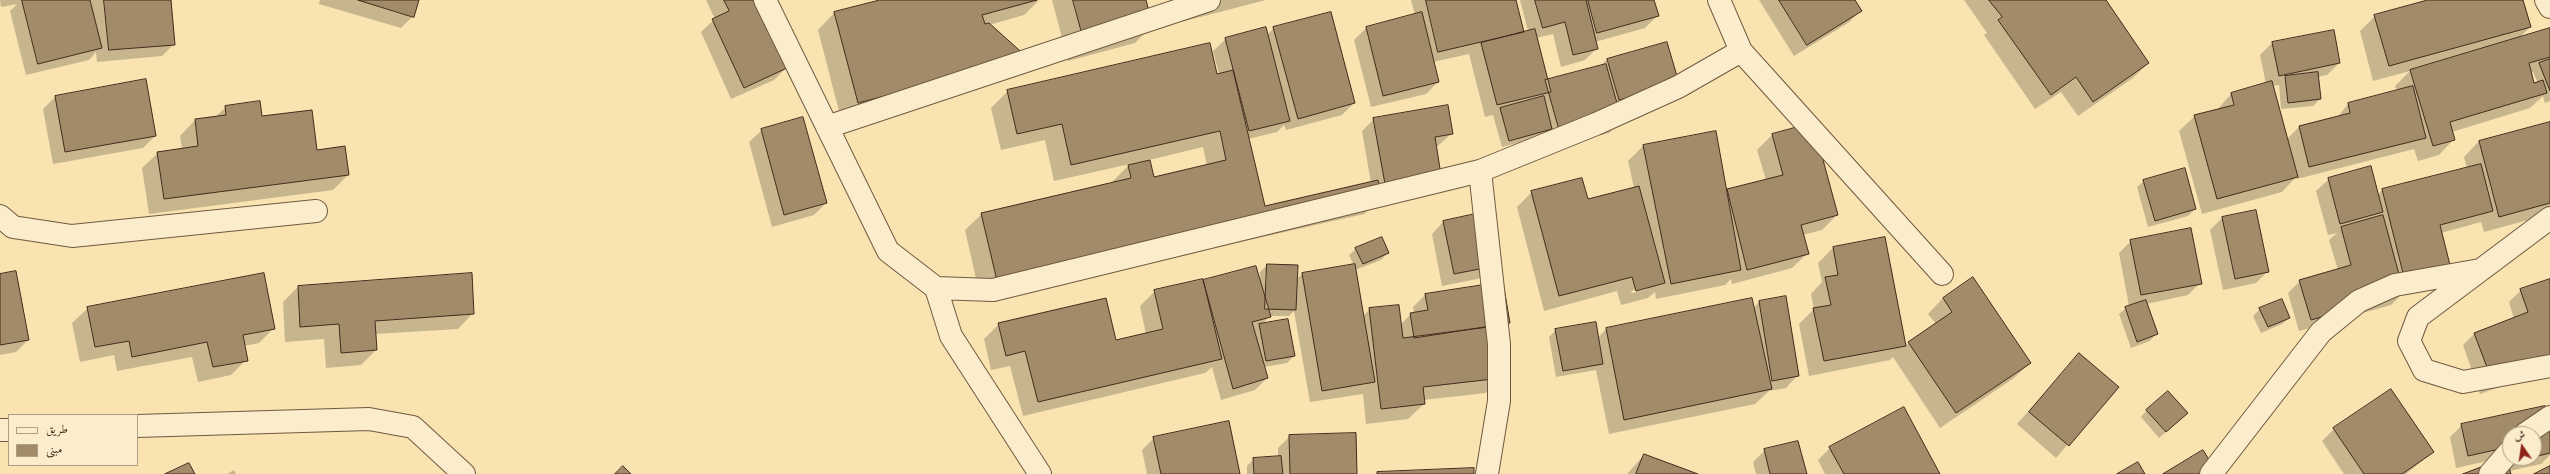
<!DOCTYPE html>
<meta charset="utf-8">
<style>
body{margin:0}
#map{position:relative;width:2550px;height:474px;overflow:hidden;background:#f9e3b1;font-family:"EB Garamond",Amiri,serif}
canvas{display:block}
.legend{position:absolute;left:8px;top:414px;width:130px;height:52px;box-sizing:border-box;background:#fbedcc;border:1px solid #b19f85;margin:0;padding:5px 7px;list-style:none;font-size:12px;color:#432b1b}
.legend li{display:flex;align-items:center;gap:8px;height:20px}
.legend b{width:20px;border:1px solid #b19f85}
.north{position:absolute;left:2502px;top:426px;width:40px;height:40px;box-sizing:border-box;background:#fbedcc;border:1px solid #b19f85;border-radius:50%;rotate:347deg;font-size:11px;font-weight:700;line-height:16px;text-align:center;color:#432b1b}
.north::after{content:'';display:block;margin:auto;width:14px;height:18px;background:#8f2418;clip-path:polygon(50% 0,100% 100%,50% 72%,0 100%)}
</style>
<div id="map">
<canvas width="2550" height="474"></canvas>
<ul class="legend">
<li><b style="height:5px;background:#fbedcc"></b>طريق</li>
<li><b style="height:11px;background:#a28b69"></b>مبنى</li>
</ul>
<div class="north">ش</div>
</div>
<script>
const ctx = document.querySelector('canvas').getContext('2d');
ctx.lineJoin = 'round';
function fill(path, color) { ctx.fillStyle = color; ctx.fill(path, 'evenodd'); }
function trace(path, color, width, dash) { ctx.strokeStyle = color; ctx.lineWidth = width; ctx.lineCap = dash ? 'butt' : 'round'; ctx.setLineDash(dash || []); ctx.stroke(path); }
const shadow = new Path2D(`
 M0,0H89L92,7L91,0H170L174,44L162,56L97,62L96,52L89,60L26,75L10,11L17,4L1,7Z
 M320,0H418L413,16L401,28L319,4Z
 M706,0H755L786,68L774,80L731,99L701,32L715,19Z
 M884,0H1039L1024,15L989,25L1026,58L841,119L818,30L834,13Z
 M1052,0H1145L1152,26L1135,43L1068,61Z
 M1179,0H1266L1185,21Z
 M1411,0H1515L1523,33L1528,31L1520,0H1653L1657,16L1645,28L1595,42L1597,48L1585,60L1561,67L1553,34L1536,38L1547,80L1601,66L1607,59L1667,43L1621,121L1609,133L1549,149L1545,136L1502,147L1493,115L1485,117L1469,54L1433,62L1438,82L1426,94L1371,107L1354,40L1366,28L1415,15Z
 M1759,0H1854L1860,11L1848,23L1794,56Z
 M1964,0H2104L2148,63L2133,78L2078,116L2061,92L2035,109L1984,35L1987,33Z
 M2431,0H2522L2530,27L2519,38L2550,31V101L2545,103L2543,96L2530,108L2452,132L2454,139L2439,155L2418,161L2414,149L2297,179L2296,177L2282,192L2202,214L2179,131L2195,116L2217,110L2231,94L2266,84L2260,55L2272,43L2339,63L2327,75L2318,77L2320,99L2313,106L2281,109L2279,85L2272,86L2287,139L2299,127L2337,118L2348,104L2397,91L2395,86L2410,71L2373,81L2360,31L2375,16ZM2533,72L2538,83L2534,84L2530,73Z
 M1274,28L1354,103L1342,115L1286,130L1284,125L1277,132L1248,139L1264,208L1371,183L1362,131L1374,119L1452,133L1364,214L981,301L965,230L982,214L1111,183L1130,164L1054,181L1045,140L1001,150L991,108L1008,91L1219,74L1213,51L1226,39L1267,35ZM1203,147L1207,166L1153,178L1149,160Z
 M145,80L155,136L143,148L53,164L43,109L55,97Z
 M226,107L261,117L316,151L348,175L333,190L149,214L142,168L158,153L182,149L180,136L195,120L215,117Z
 M2550,123V214L2484,232L2481,222L2441,233L2403,293L2391,305L2299,331L2288,293L2300,281L2338,270L2329,240L2337,233L2328,235L2316,191L2329,179L2378,195L2382,190L2467,168L2464,157L2479,141Z
 M762,130L826,203L814,215L772,227L749,142Z
 M1773,134L1837,215L1822,230L1803,235L1808,253L1792,268L1732,284L1731,279L1725,285L1656,299L1655,292L1648,298L1621,305L1617,291L1544,311L1517,207L1532,192L1587,200L1634,188L1628,161L1643,146L1726,190L1766,180L1757,150ZM1647,287V289L1632,293L1631,291Z
 M2144,181L2195,209L2188,216L2148,227L2137,187Z
 M2256,211L2268,271L2256,283L2223,290L2210,230L2222,218Z
 M1444,221L1487,277L1442,286L1432,234Z
 M2131,241L2200,283L2188,295L2146,304L2156,334L2150,341L2131,348L2119,314L2129,306L2119,253Z
 M1833,248L1905,346L1936,324L1928,314L1943,298L2030,363L2014,378L1940,428L1893,357L1890,360L1809,376L1799,324L1814,309L1811,294L1822,282L1818,263Z
 M1356,249L1388,253L1381,260L1355,270L1363,316L1370,309L1400,325L1411,314L1414,313L1413,307L1425,295L1502,284L1496,334L1501,377L1486,393L1423,400L1424,404L1408,419L1366,424L1363,394L1310,402L1294,311L1289,316H1269L1262,325L1294,356L1287,363L1264,367L1267,378L1255,390L1221,400L1212,367L1205,373L1023,416L1010,366L991,370L984,339L999,324L1116,341L1146,334L1140,306L1155,291L1260,281V272L1267,265L1296,280L1302,274L1354,266L1349,255Z
 M471,274L473,313L458,329L375,334L376,350L361,365L326,368L324,339L285,342L283,302L298,287Z
 M0,275L28,340L16,352L0,355Z
 M2550,280V369L2480,394L2463,345L2475,333L2514,319L2509,302L2521,290Z
 M1785,297L1798,375L1786,388L1769,391L1755,404L1609,434L1596,370L1556,377L1549,337L1556,330L1598,338L1606,329L1751,299L1753,308L1759,302Z
 M88,308L274,328L259,343L244,346L246,360L231,375L198,382L192,357L117,371L114,355L80,362L72,323Z
 M2260,309L2289,318L2282,324L2261,333L2253,316Z
 M2079,354L2118,387L2056,458L2017,424Z
 M2391,391L2433,452L2406,474H2344L2322,441L2334,429Z
 M2147,410L2180,420L2159,438L2141,417Z
 M2462,425L2550,435V455L2541,464L2509,471L2510,474H2466L2493,464L2492,460L2456,468L2450,437ZM2510,434H2534V458H2510Z
 M1290,436L1356,474H1247V466L1254,459L1278,457V448Z
 M1154,438L1239,474H1147L1142,450Z
 M1830,448L1939,474H1825L1818,460Z
 M1765,450L1806,474H1756L1753,462Z
 M1644,455L1695,474H1627Z
 M234,470L236,474H227Z`);
const building = new Path2D(`
 M22,0H90L102,48L38,64Z
 M104,0H171L175,45L109,50Z
 M358,0H419L414,17Z
 M724,0H756L787,68L744,88L712,19L729,11Z
 M880,0H1037L982,15L985,24L989,23L1028,58L858,103L834,12Z
 M1073,0H1146L1153,27L1085,44Z
 M1426,0H1516L1524,32L1438,52Z
 M1535,0H1586L1598,49L1573,55L1565,22L1543,28Z
 M1588,0H1654L1659,16L1597,33Z
 M1779,0H1855L1862,11L1807,45Z
 M1989,0H2106L2149,63L2093,102L2076,77L2051,95L1998,20L2002,17Z
 M2428,0H2523L2531,27L2389,66L2374,15Z
 M1331,12L1355,103L1298,119L1273,27Z
 M1422,12L1439,82L1383,96L1366,27Z
 M1266,27L1290,121L1249,131L1225,38Z
 M2550,28V57L2529,63L2534,83L2543,80L2547,93L2450,122L2455,140L2433,146L2410,70Z
 M1535,29L1551,92L1497,105L1481,43Z
 M2334,30L2340,63L2279,76L2272,42Z
 M1667,42L1679,83L1619,100L1607,59Z
 M1210,43L1217,74L1233,70L1265,206L1378,180L1382,197L998,285L981,213L1131,178L1128,165L1150,160L1154,177L1226,160L1220,131L1071,165L1062,124L1017,134L1007,90Z
 M2550,59V91L2539,63Z
 M1606,64L1622,121L1561,137L1545,80Z
 M2318,72L2321,99L2288,103L2285,76Z
 M146,79L156,136L65,152L55,96Z
 M2272,81L2298,177L2217,199L2194,115L2234,105L2231,93Z
 M2413,86L2426,138L2309,167L2299,126L2350,113L2348,103Z
 M1544,96L1552,129L1509,141L1500,108Z
 M260,101L262,116L312,110L317,150L345,146L349,175L164,199L157,152L198,146L195,119L226,115L225,106Z
 M1448,105L1453,134L1435,137L1441,175L1385,184L1373,118Z
 M803,117L827,203L784,215L761,129Z
 M2550,122V203L2499,217L2479,141Z
 M1813,123L1838,215L1801,225L1809,254L1747,270L1727,189L1783,175L1772,134Z
 M1716,131L1741,270L1671,284L1643,145Z
 M2481,164L2493,211L2440,225L2451,269L2405,281L2382,189Z
 M2371,166L2383,212L2340,224L2328,178Z
 M2185,168L2196,209L2155,221L2143,180Z
 M1582,178L1588,199L1639,186L1665,283L1636,291L1632,277L1559,296L1531,191Z
 M2256,210L2269,272L2235,279L2222,217Z
 M1489,211L1500,265L1454,274L1443,221Z
 M2383,215L2404,293L2311,320L2299,280L2351,265L2341,227Z
 M2191,228L2202,284L2141,295L2130,240Z
 M1382,237L1389,253L1363,264L1355,248Z
 M1885,237L1906,346L1824,361L1813,308L1831,305L1825,277L1838,275L1833,247Z
 M1267,264L1298,265L1296,310L1265,309Z
 M1355,264L1375,382L1322,391L1302,273Z
 M1256,266L1271,317L1252,322L1268,378L1233,389L1203,280Z
 M16,271L29,340L0,345V274Z
 M264,273L275,329L243,335L248,361L213,367L207,342L132,357L129,341L95,347L87,307Z
 M472,273L474,314L375,321L377,350L341,353L339,324L300,327L298,286Z
 M1973,277L2031,363L1956,413L1908,342L1952,312L1943,298Z
 M1203,279L1222,359L1038,402L1025,351L1006,356L998,323L1106,298L1116,340L1163,329L1154,290Z
 M2550,279V362L2493,383L2474,333L2528,312L2520,289Z
 M1503,282L1510,323L1414,338L1410,313L1428,310L1425,294Z
 M1786,296L1799,376L1772,381L1759,301Z
 M1752,298L1772,389L1624,420L1606,328Z
 M2282,299L2290,318L2268,327L2259,308Z
 M2146,300L2158,334L2137,342L2125,307Z
 M1399,305L1403,338L1496,326L1502,378L1423,387L1425,404L1381,409L1369,308Z
 M1288,319L1295,356L1266,361L1259,324Z
 M1596,322L1603,364L1563,371L1555,329Z
 M2079,353L2119,387L2069,446L2029,412Z
 M2391,389L2434,452L2402,474H2364L2333,428Z
 M2168,391L2188,413L2166,432L2146,410Z
 M2545,406L2550,430V453L2534,457V434H2510V458H2527L2507,462L2504,448L2468,456L2461,424Z
 M1904,407L1940,474H1844L1829,447Z
 M1229,421L1240,474H1161L1153,437Z
 M1356,433L1357,474H1290L1289,435Z
 M1798,441L1807,474H1770L1764,449Z
 M2203,450L2218,474H2163Z
 M1644,454L1698,474H1636Z
 M1281,456L1283,474H1254L1253,458Z
 M2506,458L2511,474H2463Z
 M2138,462L2145,474H2117Z
 M189,463L195,474H165Z
 M623,466L631,474H615Z
 M2550,466V474H2534Z
 M1474,468V474H1377V472Z`);
const minor = new Path2D(`
 M765,0L888,251L936,288L993,290L1480,171L1596,124L1678,87L1741,51L1719,0
 M2546,0L2550,7
 M1741,51L1942,274
 M827,127L1209,0
 M1480,171L1499,344V401L1487,474
 M0,216L13,227L72,236L316,211
 M2550,218L2418,317L2409,341L2424,370L2463,382L2550,366
 M936,288L951,336L1040,474
 M137,426L369,419L413,427L464,474
 M0,430H9
 M2525,434L2550,417
 M2211,474L2321,332L2359,301L2395,285L2480,270
 M2490,474L2510,451`);
fill(shadow, '#0003');
fill(building, '#a28b69');
trace(building, '#432b1b', 1);
trace(minor, '#705940', 24);
trace(minor, '#fbedcc', 22);
</script>
